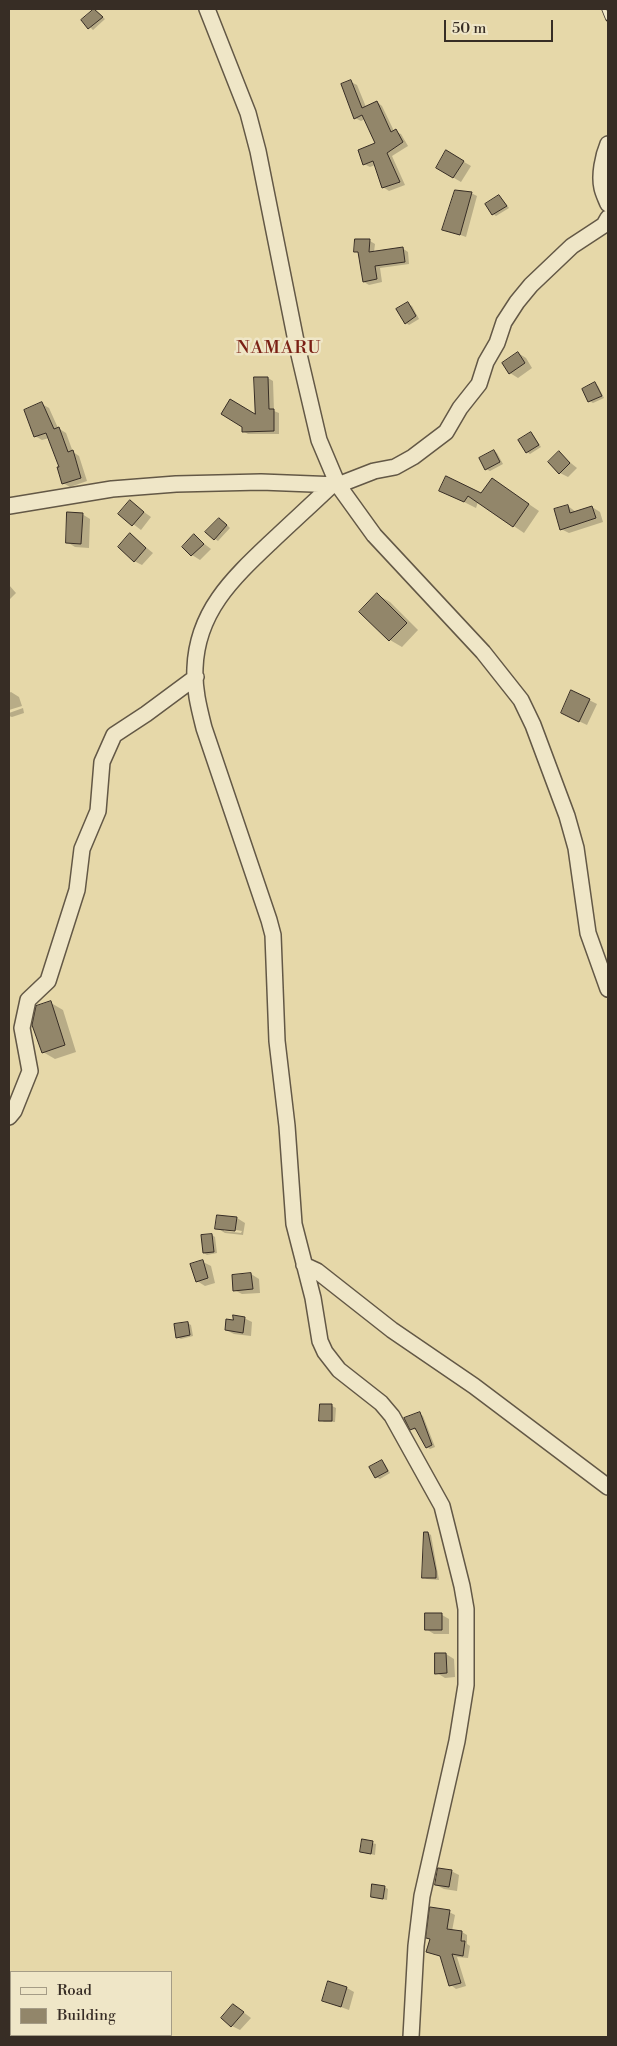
<!DOCTYPE html>
<style>
body{margin:0}
#map{position:relative;width:617px;height:2046px;overflow:hidden;background:#e6d8a9;font-family:"Libre Bodoni",serif}
canvas{display:block}
.frame{position:absolute;inset:0;border:10px solid #372d25;pointer-events:none}
.legend{position:absolute;left:10px;top:1971px;width:162px;height:65px;box-sizing:border-box;background:#efe6c7;border:1px solid #a59c86;margin:0;padding:6px 9px;list-style:none;font-size:15px;color:#372d25}
.legend li{display:flex;align-items:center;gap:10px;height:25px}
.legend b{width:25px;border:1px solid #a59c86}
.scale{position:absolute;left:444px;top:20px;width:109px;height:22px;box-sizing:border-box;border:2px solid #372d25;border-top:0;padding-left:6px;font-size:15px;line-height:18px;white-space:nowrap;color:#372d25;-webkit-text-stroke:4px #efe6c7;paint-order:stroke}
</style>
<div id="map">
<canvas width="617" height="2046"></canvas>
<div class="frame"></div>
<ul class="legend">
<li><b style="height:6px;background:#efe6c7"></b>Road</li>
<li><b style="height:14px;background:#92866a"></b>Building</li>
</ul>
<div class="scale">50 m</div>
</div>
<script>
const ctx = document.querySelector('canvas').getContext('2d');
ctx.lineJoin = 'round';
function fill(path, color) { ctx.fillStyle = color; ctx.fill(path, 'evenodd'); }
function trace(path, color, width, dash) { ctx.strokeStyle = color; ctx.lineWidth = width; ctx.lineCap = dash ? 'butt' : 'round'; ctx.setLineDash(dash || []); ctx.stroke(path); }
function drawText(font, color, halo, rows, align = 'center') {
  ctx.font = font + ' "Libre Bodoni",serif'; ctx.lineWidth = 5; ctx.setLineDash([]); ctx.textBaseline = 'middle'; ctx.strokeStyle = halo; ctx.fillStyle = color; for (const [text, x, y, turn = 0] of rows) {
    ctx.save(); ctx.translate(x, y); ctx.rotate((+turn || 0) * Math.PI / 180); ctx.textAlign = isNaN(turn) ? turn : align; if (halo) ctx.strokeText(text, 0, 0); ctx.fillText(text, 0, 0); ctx.restore();
  }
}
const shadow = new Path2D(`
 M95,10L105,19L93,30L83,20Z
 M351,82L357,85L366,107L377,102L382,106L394,131L401,134L408,146L392,156L405,185L389,191L383,187L375,165L370,167L364,164L376,144L365,119L361,121L355,118Z
 M447,152L471,166L461,182L437,168Z
 M471,193L477,196L466,237L444,229Z
 M499,196L509,208L496,216L493,214Z
 M370,241L375,244L374,252L402,248L408,252L409,264L380,268L382,282L369,285L364,282L359,253L355,251Z
 M408,304L412,306L419,319L409,325L406,323Z
 M518,353L526,358L532,368L518,378L510,373L504,363Z
 M268,378L273,381L274,411L279,413V434H248L243,431V427L256,416Z
 M595,384L598,386L604,398L593,403L589,401L583,389Z
 M42,404L49,408L58,428L66,433L73,452L79,456L87,481L70,487L63,483L61,467L49,438L42,440L35,436Z
 M531,434L534,436L541,447L530,454L527,452Z
 M494,451L497,453L503,464L490,471L486,469Z
 M561,455L577,468L568,477L560,473Z
 M492,479L539,511L524,533L478,502L476,508L452,496L482,495Z
 M130,502L151,517L141,530L120,514Z
 M568,506L576,512L592,507L600,512L603,522L569,533L561,529Z
 M82,514L90,519L89,548L75,547L67,542Z
 M223,521L230,528L218,541L215,539Z
 M131,535L153,553L142,565L134,561Z
 M194,536L211,549L200,560L192,555L184,547Z
 M9,585L16,593L9,600Z
 M378,595L390,602L418,630L402,647L390,640L361,612Z
 M11,692L19,697L22,706L9,710V693Z
 M589,700L597,704L587,725L570,717Z
 M23,708L24,713L12,717L9,716V713Z
 M51,1003L63,1010L76,1052L55,1059L43,1052Z
 M237,1218L245,1223L243,1235L225,1233L217,1228ZM224,1228L242,1231L241,1233L224,1231Z
 M212,1235L215,1237L217,1253L207,1255L204,1253Z
 M203,1262L211,1266L215,1283L205,1286L197,1281Z
 M251,1274L259,1279L260,1293L242,1294L234,1290L233,1276Z
 M244,1318L252,1322L251,1336L234,1334L226,1330Z
 M187,1323L191,1325L193,1336L181,1339L177,1337Z
 M332,1406L336,1408L335,1422H324L321,1420Z
 M420,1414L423,1416L435,1447L430,1449L427,1447L417,1430L411,1429Z
 M382,1462L385,1464L390,1473L380,1479L376,1477Z
 M428,1533L431,1535L439,1580L427,1579L423,1577Z
 M442,1615L449,1619V1634H434L426,1629Z
 M446,1654L454,1659L455,1677L445,1678L437,1673L436,1655Z
 M363,1841L376,1844L375,1855L361,1852Z
 M451,1871L459,1875L457,1891L444,1889L436,1885Z
 M384,1887L388,1889L387,1900L372,1897Z
 M449,1912L455,1915L452,1931L462,1932L467,1935V1944L470,1946L468,1958L457,1957L466,1986L456,1989L451,1985L442,1957L428,1952L431,1940L428,1938Z
 M347,1988L354,1992L349,2010L324,2001Z
 M234,2005L251,2018L240,2030L232,2026Z`);
const building = new Path2D(`
 M94,9L103,17L88,29L81,20Z
 M351,80L362,108L377,101L391,132L396,129L403,142L387,153L400,182L382,188L373,161L363,165L358,150L375,143L362,115L354,119L341,84Z
 M446,150L464,161L453,178L436,168Z
 M455,190L472,192L460,235L442,230Z
 M499,195L507,206L492,215L485,204Z
 M355,239H370L369,252L403,247L405,262L375,266L377,279L363,282L358,252H354Z
 M408,302L416,316L405,324L396,309Z
 M518,352L525,363L509,374L502,363Z
 M254,377H268L269,409H274V431L242,432V427L221,414L230,399L255,414Z
 M595,382L602,396L588,402L582,389Z
 M42,402L54,429L59,427L68,452L73,450L81,478L62,484L57,467H59L46,433L34,437L24,410Z
 M531,432L539,445L526,453L518,440Z
 M494,450L500,462L485,470L479,458Z
 M559,451L570,463L559,474L548,462Z
 M446,476L481,493L492,478L529,504L513,527L468,496L464,502L439,491Z
 M130,500L144,512L132,526L118,514Z
 M568,505L570,513L592,506L596,518L560,530L554,509Z
 M67,512L83,513L81,544L66,543Z
 M219,518L227,525L214,540L205,532Z
 M130,533L146,548L134,562L118,547Z
 M194,534L204,544L191,556L182,547Z
 M377,593L407,623L389,641L359,612Z
 M571,690L590,699L579,722L561,713Z
 M51,1001L65,1045L42,1053L32,1025L36,1006Z
 M217,1215L237,1217L235,1231L215,1229Z
 M212,1234L214,1252L203,1253L201,1235Z
 M203,1260L208,1278L196,1282L190,1264Z
 M251,1273L253,1289L233,1291L232,1275Z
 M233,1315L245,1317L243,1333L225,1330L226,1319L233,1320Z
 M188,1322L190,1335L176,1338L174,1324Z
 M320,1404H332V1421H319Z
 M420,1412L432,1445L426,1448L415,1428L410,1430L404,1418Z
 M382,1460L388,1471L375,1478L369,1467Z
 M424,1532H428L436,1571V1578H422Z
 M425,1613H442V1630H425Z
 M435,1653H446L447,1673L435,1674Z
 M362,1839L373,1841L371,1854L360,1852Z
 M438,1868L452,1870L449,1887L435,1885Z
 M372,1884L385,1886L383,1899L371,1897Z
 M430,1907L450,1910L447,1929L462,1931L461,1941H465L463,1956L452,1954L461,1983L449,1986L440,1956L426,1952L430,1939L426,1938Z
 M328,1981L347,1987L341,2007L322,2001Z
 M233,2004L244,2012L231,2027L221,2018Z`);
const street = new Path2D(`
 M207,9L248,113L258,151L297,346L319,440L338,485L374,535L483,652L521,700L533,725L567,816L576,848L588,933L608,989
 M608,144C603,156 599,175 602,188C603,193 606,199 608,204
 M331,486C311,505 290,524 270,543C232,579 197,612 195,668C194,689 199,708 204,728L269,920L273,935L277,1041L287,1126L294,1224L313,1298L320,1341L325,1352L339,1370L381,1403L392,1416L442,1506L462,1586L466,1609V1685L457,1741L422,1896L416,1946L411,2037
 M9,506L112,489L176,484L261,482L338,485L374,471L395,467L413,457L446,432L460,408L479,384L486,362L497,343L504,322L517,302L531,285L572,246L604,225L608,218
 M9,1117L14,1111L30,1071L22,1028L28,1000L48,981L77,890L82,849L98,811L102,762L114,735L146,714L196,677
 M304,1265L317,1271L392,1330L474,1386L608,1487`);
const rail = new Path2D(`
 M604,9L608,19`);
const quarterNames = [
 ["NAMARU",279,349]
];
fill(shadow, '#0003');
fill(building, '#92866a');
trace(building, '#372d25', 1);
trace(street, '#635846', 18);
trace(street, '#efe6c7', 15);
trace(rail, '#372d25', 5.5);
trace(rail, '#efe6c7', 4, [11]);
ctx.letterSpacing = '1px';
drawText('18px', '#7a1f14', '#efe6c7', quarterNames);
ctx.letterSpacing = '0px';
</script>
